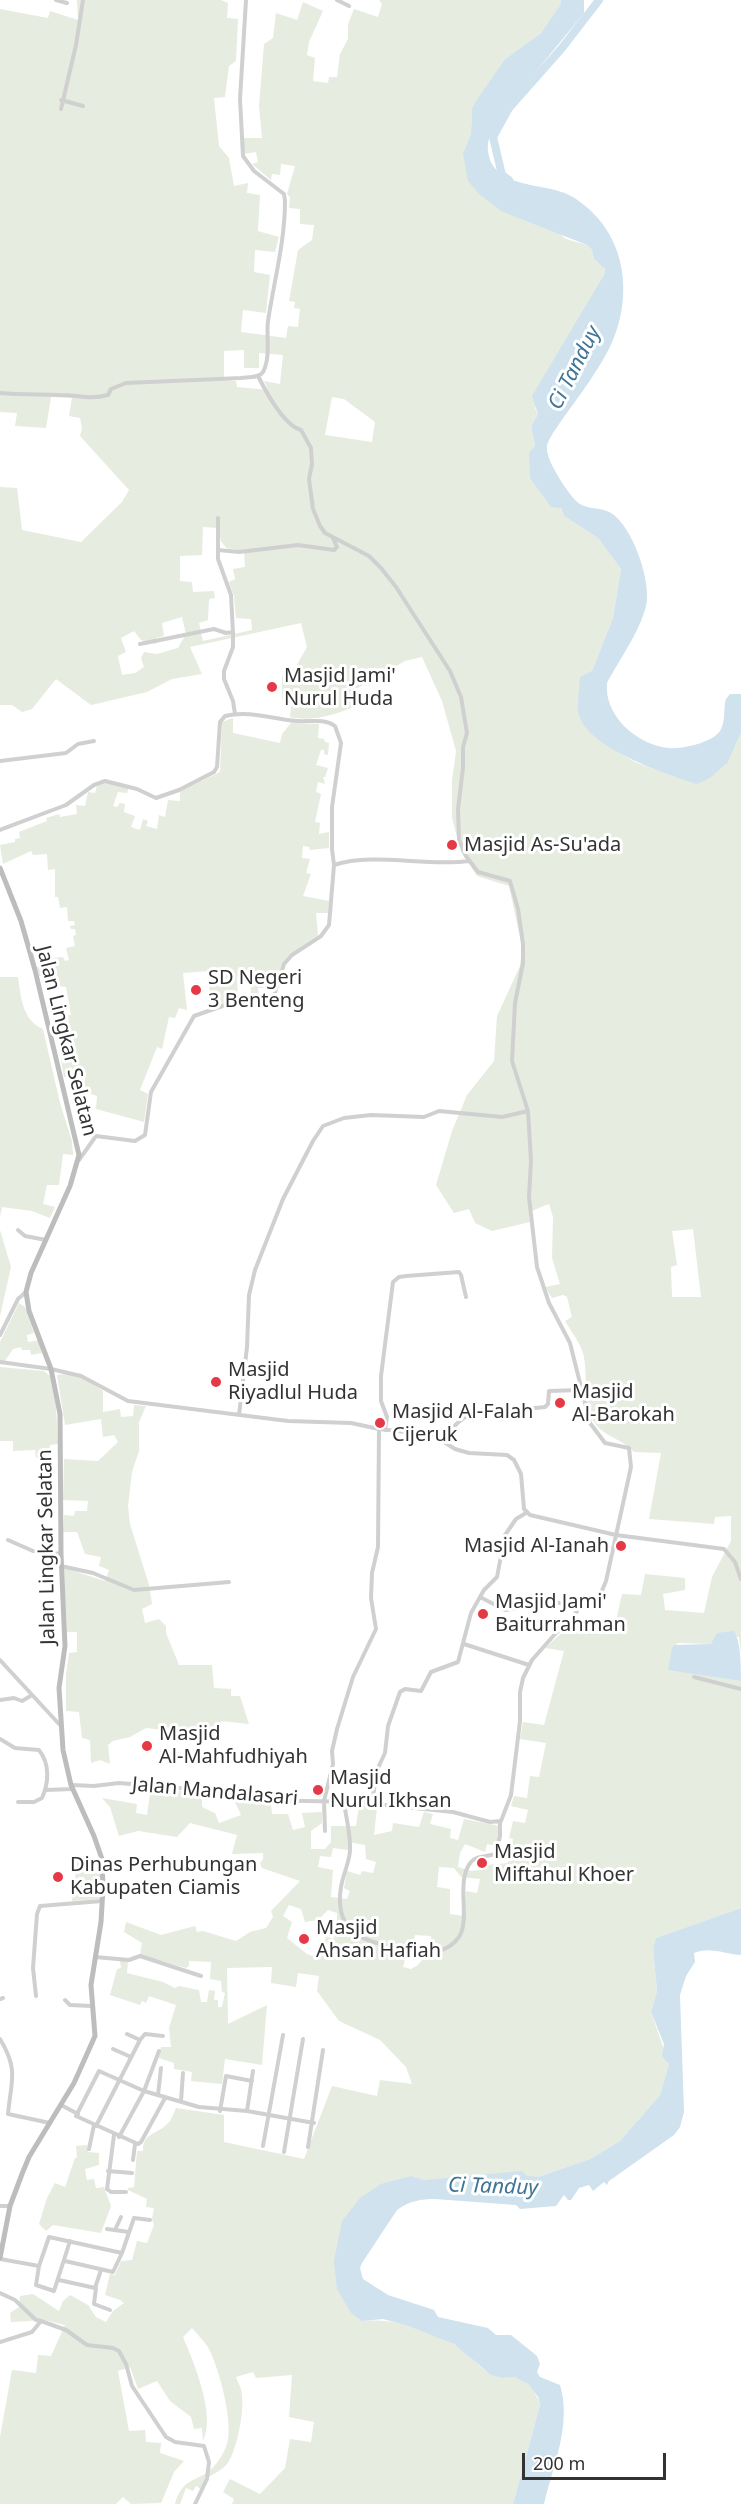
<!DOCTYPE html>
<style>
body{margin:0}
#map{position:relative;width:741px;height:2504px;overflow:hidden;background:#fff;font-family:"Noto Sans",sans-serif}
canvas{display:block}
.scale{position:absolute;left:522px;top:2453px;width:144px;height:27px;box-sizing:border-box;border:3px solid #333;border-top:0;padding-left:8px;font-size:18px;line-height:21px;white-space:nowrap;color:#333;-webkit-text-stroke:4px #fff;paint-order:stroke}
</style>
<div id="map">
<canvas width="741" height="2504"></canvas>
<div class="scale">200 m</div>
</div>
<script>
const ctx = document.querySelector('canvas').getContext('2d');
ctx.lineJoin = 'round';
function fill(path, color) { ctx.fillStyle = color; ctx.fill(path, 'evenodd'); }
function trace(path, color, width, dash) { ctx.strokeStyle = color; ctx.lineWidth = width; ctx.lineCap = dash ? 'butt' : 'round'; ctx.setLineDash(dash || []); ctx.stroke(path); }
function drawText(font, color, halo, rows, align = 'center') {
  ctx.font = font + ' "Noto Sans",sans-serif'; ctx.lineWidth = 6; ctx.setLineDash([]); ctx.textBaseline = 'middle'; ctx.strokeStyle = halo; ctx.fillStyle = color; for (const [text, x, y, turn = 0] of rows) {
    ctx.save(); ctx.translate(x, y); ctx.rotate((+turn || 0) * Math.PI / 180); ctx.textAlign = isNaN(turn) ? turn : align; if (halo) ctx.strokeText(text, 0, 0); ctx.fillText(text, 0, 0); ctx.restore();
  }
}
const green = new Path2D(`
 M77,0H221L228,3L227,18L238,19L236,61L229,66L225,97L214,98L219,146L229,158L234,186L248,183L247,193L260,195L258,231L279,237L275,252L255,250L254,272L270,275L266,313L243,310L241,332L286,338L288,326L298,327L300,309L294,308L295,302L289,301L298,250L312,240L314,225L300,224V209L289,208L290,197L287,194L295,166L281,164L280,175L272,174L271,180L252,164L258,162L256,152L244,154L242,138H262L259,106L264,44L273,38L276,13L297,20L303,2L323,11L309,42L307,55L315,58L313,81L328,83L329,77H337L340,54L348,39V24L354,9L378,17L382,4L379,0H561L560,5L541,33L505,59L472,108L471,134L463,153L566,239L587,245L592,250L594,259L605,269L604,275L535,408L538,414L531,426L535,446L564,516L598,538L621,569L613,618L592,671L613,749L635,762L675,777L728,762L741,733V1652L739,1637L716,1635L714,1642L711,1644L678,1643L672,1648L682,1671L741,1681V1908L656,1938L653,1948L657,1991L651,2012L669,2064L660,2095L620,2141L590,2159L538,2177L423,2180L410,2176L342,2221L363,2321C393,2318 429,2329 455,2345C468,2353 478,2367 491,2374C498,2379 505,2377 513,2377C526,2377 537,2394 540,2405L513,2504H232L234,2499L223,2492L230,2479L260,2494L285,2468L290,2439L311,2442L314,2422L289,2417L292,2375L256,2378L253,2372L236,2377C238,2383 242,2389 242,2395C244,2412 237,2451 227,2464C217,2476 207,2472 201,2489L196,2486L193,2491L186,2488L180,2504H175C183,2474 200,2484 216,2464C221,2457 227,2448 228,2439C232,2417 219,2369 209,2349C205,2342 197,2334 192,2328L183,2337C194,2363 216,2415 203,2441L202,2428L194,2429L191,2417L170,2401L157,2381L138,2389L130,2367L118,2371L129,2431L145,2430L146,2442L161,2443L160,2453L184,2461L174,2472L161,2503L131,2504L123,2497L116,2504H0V2437L12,2370L36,2373L38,2355L51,2356L65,2325L44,2320L11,2322L10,2313L19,2307L20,2296L33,2294L59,2311L63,2301L70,2295L88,2305L96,2317L106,2322L113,2311L124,2303L120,2300L105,2295L110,2274L115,2275L121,2261L132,2260L137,2241L147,2243L154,2225L152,2219L154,2208L146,2207L147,2199L128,2190V2188L134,2187L137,2151H143C142,2132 160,2134 169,2122C172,2119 174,2112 176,2108L224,2115V2142L304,2159L332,2086L377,2096L380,2080L412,2084L406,2067L380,2040L339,2021L317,1991L319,1976L298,1973L296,1987L271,1983L272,1967L227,1968L228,2024L267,2005L262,2065L225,2059L222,2084L191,2081L192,2072L174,2069V2063L159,2058L161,2047H171L169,2028L176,2005L149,1996L146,2003L142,2001L140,2005L110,1995L117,1969L121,1968L120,1961H128L127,1973L163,1982L175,1988L179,1986L199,1990L201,2002H207L209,1990L215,1991L214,2000H218V2007H222L225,1993L222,1992L221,1981L210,1979L211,1962L189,1961V1966L186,1968L140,1955L142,1943L124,1932L126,1922L161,1935L195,1926L197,1932L203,1931L236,1941L250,1932L266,1928L273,1917L271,1911L300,1881L262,1868L260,1863L263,1859V1853L232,1854L237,1835L190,1823L177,1837L138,1831L119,1836L110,1807L102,1798L137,1804L136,1813L147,1815L151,1787L202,1794V1807L215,1813L219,1823L241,1815L234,1800L271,1804L272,1814H288L293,1830L305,1827L302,1813L322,1812V1823L311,1831V1849H325L331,1842V1826H356L359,1805L377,1807L374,1835L392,1831L393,1823L419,1827L424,1812L433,1814L430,1824L451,1829L450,1838L458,1840L464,1819L500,1826L497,1846L487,1844L485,1852L465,1844L460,1853L458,1867L471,1871L487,1869V1865L508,1863L513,1839L509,1838L513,1821L525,1823L528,1810L511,1806L514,1796L527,1798L530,1776L539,1777L546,1743L520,1739L523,1722L544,1725L564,1651L545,1648L577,1619L588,1628L599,1630L602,1619L616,1621L622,1594L641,1595L645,1574L685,1578V1590L663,1594L665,1610L704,1613L712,1577L731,1541V1516L715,1517L714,1524L649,1519L661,1453L634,1452C623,1439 604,1437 594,1422C581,1400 589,1376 583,1353C580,1343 571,1331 565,1321L572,1317L567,1297L563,1295L552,1298L545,1287L560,1284L552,1258L553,1217L549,1204L529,1212L530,1222L492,1231L475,1223L469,1209L454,1213L436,1185L452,1131L467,1095L494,1061L497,1016L520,966L522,947L509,886L477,876L461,852L452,818V781L456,751L442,701L422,657L405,661L349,693L360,705C334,714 318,722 290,717L292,700L282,699V676L295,668L307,647L301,623L190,647L202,674L172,679L147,692L91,705L56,679L32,709L22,712L12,705H0V487L17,488L22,530L81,542L122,502L129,490L80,436L82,428L80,418L69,416L72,398L51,397L46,428L15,426L17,413L0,412V9L48,18L50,11L78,20ZM244,350V368H259V353L283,355L280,384L264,381L268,390L237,387L236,381L224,380V351ZM332,397L344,399L375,422L372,442L325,435ZM203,527L218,528L221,541L226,548L244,551L245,567L233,569L235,579L229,582L234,596L236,618L251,619L252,630L203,641L199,623L208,620L209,599L215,598L214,591L193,592L192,582L180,581V556L202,555ZM182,617L186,634L178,648L157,654L144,652L141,658L144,667L135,673L122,675L118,656L126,652L121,638L134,631L141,640L156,644V638L164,636L162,623ZM693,1229L701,1297H672L671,1267L677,1265L672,1231ZM348,1842L365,1845L366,1859L376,1862L373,1873L362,1871L360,1875L347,1871L344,1888L350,1891L347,1899L331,1897L333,1870L318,1867L320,1856L331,1857L333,1848L348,1850ZM439,1867L454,1868L461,1877L480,1879L477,1893L466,1891L464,1916L450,1914V1889L437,1887ZM289,1905L301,1909L305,1922L318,1920L328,1910L337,1913V1930L333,1939L326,1936L320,1959L307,1954L287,1938L292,1922L283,1916ZM415,1935L431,1936L432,1948L418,1965L411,1969L403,1967L405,1959L386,1953L388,1943L412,1947Z
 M233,718V733L280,743L282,734L291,723L319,724L318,738L324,739L325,742L329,743L328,755L324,754V750H321L316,765L328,768L325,777H323L325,784L318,782L316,792L321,794L315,822L320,823L319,834L329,832V848L310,850L309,847L303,846L302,858L310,859L306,873L311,874L303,896L329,901L328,913H316L318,935C299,948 282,956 277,979L263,978V988H258L259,998L250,999L252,977L244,980L243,975L237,977L238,1000L211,1006L208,971L183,973L187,1010L179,1008L175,1018L169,1017L162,1049L157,1047L140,1090L148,1094L144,1122L96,1109L97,1096L84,1091L85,1077H64L59,1048L73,1046L67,1022L69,1021L68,1015H71L66,987L59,986L56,975L39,976L37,967L53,964L52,958L63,957L65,961L69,960L66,948L75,946L73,936L76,935L75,929H71L70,926L75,925L74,921H68L67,907L60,908L58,897H55V869L48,870L47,854L33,855L31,851L3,864L0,845L15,842V839L20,838L19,832L47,821L46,818L59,814L60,817L77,814L76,805L85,806L88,792L95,793L97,786L106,783L129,788L127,793L118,792L113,806L117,807L120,803L125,804L124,812L135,816L131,827L140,830L143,819L148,821L146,826L157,829L159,815L165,817L168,800L180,801V791L220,772L222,722Z
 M0,977H18C21,997 22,1020 43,1029L60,1103L72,1141L73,1155L63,1154L59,1185H47L43,1204L55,1207L50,1218L32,1211L2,1207L0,1217Z
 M0,1230L11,1267L0,1316Z
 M19,1303L25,1307L34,1333L27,1335L28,1342L39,1340L42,1353L31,1355L30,1350H22L21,1347L13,1349L5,1361L0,1360V1342Z
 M0,1367L44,1371L50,1376L56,1407L58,1444L50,1445V1455L36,1458L35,1450L13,1451V1441H0Z
 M67,1374L82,1377L103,1391V1412L120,1409L121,1417L133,1416L134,1405L146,1406L139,1422V1451L132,1472L128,1506L130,1524L149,1585L152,1604L142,1609L145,1623L159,1619L166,1626V1633L179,1665H212L214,1688L231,1689V1696H240L249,1724L221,1721L219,1734L182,1729L181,1732L146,1728L130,1737L113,1741L108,1745L110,1764L100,1760L91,1763L90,1740L82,1738L79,1712L66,1711V1675L69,1653L77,1652V1632H67L64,1568L105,1581L109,1570L99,1566L101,1557L85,1554L77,1532H63L64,1515L74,1516L75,1511H87L88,1501L63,1500L64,1459L98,1461L118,1442L114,1435L103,1437L101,1419L65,1425L57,1375Z
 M77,1861L96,1863L101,1868L102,1899L72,1901Z
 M87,2145L88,2152L99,2153V2165L85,2169L87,2180L94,2179L96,2188L104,2187L111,2206L101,2233L53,2225L46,2231L39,2224L47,2198L55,2183L65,2187L75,2158H77L76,2146Z`);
const water = new Path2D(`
 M561,0H584V13L511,102V108C502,122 486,131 488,151C492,190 547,182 571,196C626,228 636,295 609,349C594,378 571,406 553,433C550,439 546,443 547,450C547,461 570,498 580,504C589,510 602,507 611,513C632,526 649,576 647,600C644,626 619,660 607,683C604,716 637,745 669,748C679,749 691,746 701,743C708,740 716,737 720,731C726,722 723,708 726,699L730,694H741V733L728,762L710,778L697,784C667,775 588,748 579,715C576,704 580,688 580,677L592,671L613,618L621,569L598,538L564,516L561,508L551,507L530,478L529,453L535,446L531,426L538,414L532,396L604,275L605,269L594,259L592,250L587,245L501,211L479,194L468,181L463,153L471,134L472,108L478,98L505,59L541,33L560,5Z
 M734,1631C741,1642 741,1666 741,1681L668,1670L672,1648L674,1645L711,1644L717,1633Z
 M741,1908V1955C725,1954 709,1946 694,1953L695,1962L686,1976L680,1995L684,2112L680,2127L674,2135L609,2181L607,2185L604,2182L593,2191L589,2185L579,2188L571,2200H568L564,2195L556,2206L520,2209L516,2205L435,2199C421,2199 409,2201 397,2210L362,2263L360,2268L363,2279L388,2295L434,2310L438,2317L488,2328L496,2335H511L537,2356L540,2364L537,2372L540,2377L560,2385C572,2424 553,2466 544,2504H513L540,2405L538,2397L528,2384L515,2377L502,2378L491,2375L454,2344L409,2326L383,2319L362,2321L351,2313L337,2289L334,2261L342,2221L360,2198L381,2184L411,2176L424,2180L522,2171L527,2176L538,2177L590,2159L620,2141L660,2095L669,2064L662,2056L664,2044L651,2012L657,1991L653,1948L656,1938Z`);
const river = new Path2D(`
 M509,180L502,175L493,137L509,108L562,48L599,0`);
const street = new Path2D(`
 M56,0L67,3
 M337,0L349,6
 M61,100L83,106
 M61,109L76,45L83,0
 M0,393C21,395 41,394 61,395C80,395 89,400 108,395L111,389L126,383L241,378C248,377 259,378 263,372C271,357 266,336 268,321C274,281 285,242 285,201L284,194L254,171L243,156L240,99L246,0
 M218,518V559L231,595L233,633V647L224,671V679L233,701L235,714
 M218,550L239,552L298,545L334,550L337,547L333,538
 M140,644L214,629L226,633L233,632
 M0,761L66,753L78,744L94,741
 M0,830L66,805L94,785L105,781L137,789L156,798L179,790L214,772L217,767L220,722L225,716C249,710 273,719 297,721C310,722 324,718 335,726L341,743L332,807V849L334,865
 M79,1160L96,1136L135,1141L145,1135L151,1092L194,1016L231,1003L273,999L284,964L292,955L321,936L329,925L334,865C374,852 426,867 469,861
 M18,1230L25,1236L46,1240
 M0,1335L18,1299L26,1292
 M0,1362L51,1369L81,1376L128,1401L288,1421L351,1423L379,1429L433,1435L455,1449L469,1453L507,1455L514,1460L521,1474L524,1509L530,1515L616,1535L724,1549L735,1562L741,1579
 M239,1415L247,1347L249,1295L255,1270L283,1199L313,1141L323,1126L344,1118L371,1115L424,1117L439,1111L502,1117L528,1111
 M385,1430L387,1417L381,1401V1376L393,1282L399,1277L406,1276L459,1272L461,1275L466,1297
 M444,1442C467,1396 501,1414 545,1407L548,1404L549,1391L580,1390
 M8,1540L33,1551L61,1554
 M61,1566L93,1573L134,1590L229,1582
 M480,1597L505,1610L554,1602L582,1607
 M464,1644L529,1665
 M0,1660L59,1724
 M694,1677L741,1689
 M0,1700L14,1698L22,1701L32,1695
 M0,1739L15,1748L39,1750C50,1764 49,1782 42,1798L34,1802H18
 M71,1785L94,1786L119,1783L190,1789L254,1800L356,1802L453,1812L490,1822L501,1821L511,1795L520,1721V1692L523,1678L532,1660L555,1634L572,1620L578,1609L598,1600L606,1581L631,1467L629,1448L605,1443L590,1423L570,1343L549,1303L537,1267L529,1197L531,1161L528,1111L512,1061L515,1003L523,963V944L518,909L510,881L478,872L466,856L459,840L458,809L463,768V747L467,733L461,697L450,671L396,587L381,568L369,556L325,533L320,526L313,509L309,479L312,464L311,448L301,430C283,425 266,392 258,376
 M45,1790L73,1789
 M344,1802C346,1818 351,1835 350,1851C349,1863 343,1875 341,1887C333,1938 369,1942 409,1950C428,1953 446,1955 459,1937C471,1919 455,1881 471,1862C478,1854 488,1858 496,1853L500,1836V1822
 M372,1803L377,1770L385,1753L388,1726L400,1692L405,1689L421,1691L431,1672L458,1662L471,1613L484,1590L497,1577L505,1535L516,1519L526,1513
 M325,1831L324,1801L333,1764L332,1751L337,1729L353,1677L376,1629L371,1598L372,1573L378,1547L379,1429
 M95,1957L129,1960L140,1956L201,1976
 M36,1996L33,1968L37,1914L40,1906L102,1901
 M0,1999L3,1998
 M65,2000L70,2005L92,2006
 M127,2034L140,2040
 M0,2039C19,2070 11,2081 8,2114L50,2123
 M113,2049L131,2057
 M158,2095L161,2068
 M165,2098L141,2142L138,2144L76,2116L99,2071L144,2091L199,2107L247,2111L314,2123
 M181,2101L183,2073
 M61,2105L78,2114
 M220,2111L226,2076L252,2081
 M247,2111L253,2071
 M96,2126L140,2040L145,2034L163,2036
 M114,2135L107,2189L111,2192H126
 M119,2137L144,2091L159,2051
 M263,2146L283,2035
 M308,2147L323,2050
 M89,2149L94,2125
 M284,2152L303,2039
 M133,2160L135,2144
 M108,2171L132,2173
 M0,2206H10
 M107,2229L129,2232
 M115,2230L121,2217
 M0,2259L39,2266L49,2237L122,2253L134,2218L150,2220
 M65,2261L113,2272L122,2253
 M39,2266L36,2285L54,2291L70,2241
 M59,2280L95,2288L101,2270
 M96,2288L94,2304L110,2310
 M0,2293L15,2300L36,2320L41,2321
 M0,2342L32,2332L41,2321L66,2330L87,2345L113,2348L119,2351L126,2364L132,2386L166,2437L175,2442L204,2446L209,2462L207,2479L195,2504`);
const secondary = new Path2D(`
 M0,868L21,921L35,970L79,1155L70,1186L31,1273L26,1292L29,1311L51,1369L60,1414L61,1554L65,1646L59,1688L63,1750L71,1785L94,1836L102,1859L103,1888L101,1922L91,1985L95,2036L74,2083L29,2157L22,2174L10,2206L0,2258`);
const markers = [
 [272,687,6,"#e63946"],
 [452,845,6,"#e63946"],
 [196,990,6,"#e63946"],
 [216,1382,6,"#e63946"],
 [560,1403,6,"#e63946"],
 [380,1423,6,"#e63946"],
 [621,1546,6,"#e63946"],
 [483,1614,6,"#e63946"],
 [147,1746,6,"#e63946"],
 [318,1790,6,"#e63946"],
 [482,1863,6,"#e63946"],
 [58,1877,6,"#e63946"],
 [304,1939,6,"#e63946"]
];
const poiNames = [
 ["Masjid Jami'",284,676],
 ["Nurul Huda",284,699],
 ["Masjid As-Su'ada",464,845],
 ["SD Negeri",208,978],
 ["3 Benteng",208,1001],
 ["Masjid",228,1370],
 ["Riyadlul Huda",228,1393],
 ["Masjid",572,1392],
 ["Al-Barokah",572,1415],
 ["Masjid Al-Falah",392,1412],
 ["Cijeruk",392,1435],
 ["Masjid Al-Ianah",609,1546,"right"],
 ["Masjid Jami'",495,1602],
 ["Baiturrahman",495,1625],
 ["Masjid",159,1734],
 ["Al-Mahfudhiyah",159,1757],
 ["Masjid",330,1778],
 ["Nurul Ikhsan",330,1801],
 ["Masjid",494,1852],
 ["Miftahul Khoer",494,1875],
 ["Dinas Perhubungan",70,1865],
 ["Kabupaten Ciamis",70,1888],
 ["Masjid",316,1928],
 ["Ahsan Hafiah",316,1951]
];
const streetNames = [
 ["Jalan Lingkar Selatan",66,1041,76],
 ["Jalan Lingkar Selatan",47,1547,-91],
 ["Jalan Mandalasari",215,1792,5]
];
const waterNames = [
 ["Ci Tanduy",575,368,-63],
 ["Ci Tanduy",493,2187,2]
];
fill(green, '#e6ecdf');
fill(water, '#cfe2ee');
trace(river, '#cfe2ee', 8);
trace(street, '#d0d0d0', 4);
trace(secondary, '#bdbdbd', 5);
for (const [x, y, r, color] of markers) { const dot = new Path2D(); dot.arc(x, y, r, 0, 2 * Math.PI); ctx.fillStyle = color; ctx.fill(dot); trace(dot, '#fff', 2); }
drawText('20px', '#333', '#fff', poiNames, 'left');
drawText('20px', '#333', '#fff', streetNames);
drawText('italic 21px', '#3f7597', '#fff', waterNames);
</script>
